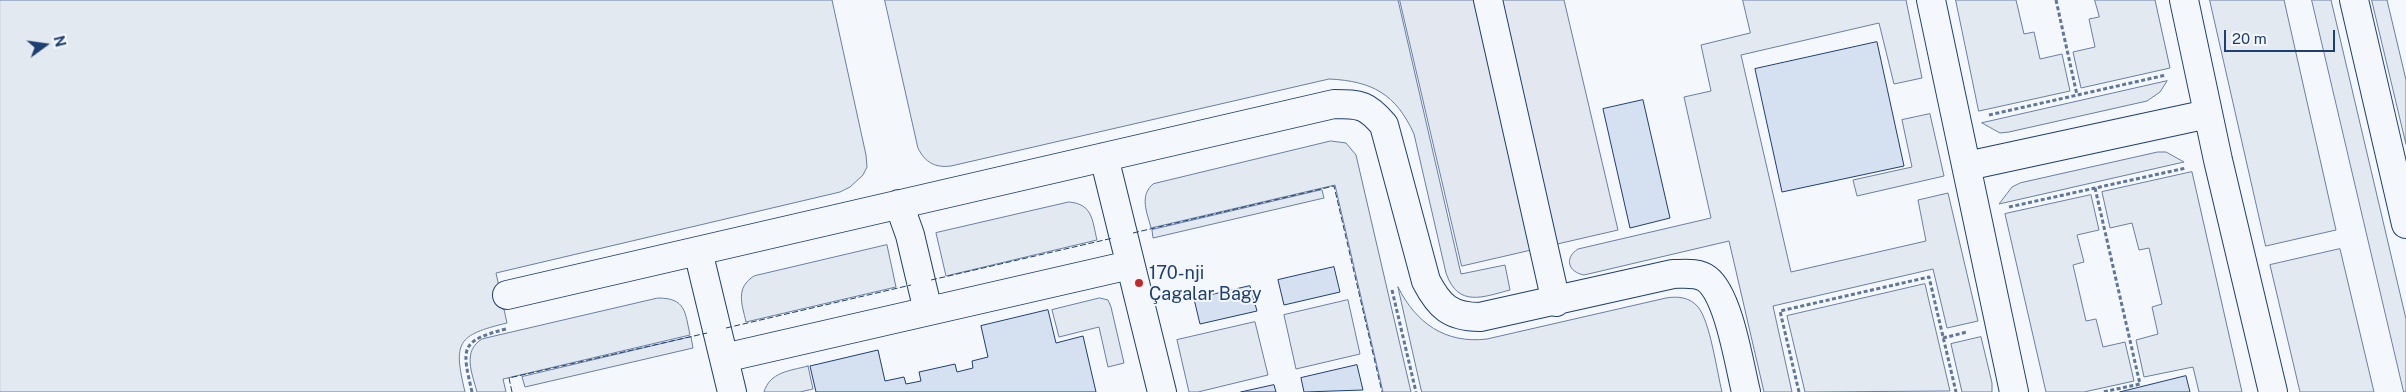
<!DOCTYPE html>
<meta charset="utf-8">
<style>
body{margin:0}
#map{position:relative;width:2406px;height:392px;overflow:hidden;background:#f4f7fb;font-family:"Public Sans",sans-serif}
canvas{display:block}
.north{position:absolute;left:20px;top:20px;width:50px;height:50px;-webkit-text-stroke:4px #f4f7fb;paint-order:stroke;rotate:76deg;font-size:14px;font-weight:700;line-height:20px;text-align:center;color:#1d3f73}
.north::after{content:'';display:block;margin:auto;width:18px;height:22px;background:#1d3f73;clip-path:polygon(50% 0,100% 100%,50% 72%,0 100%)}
.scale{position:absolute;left:2224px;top:30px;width:111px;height:22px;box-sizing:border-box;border:2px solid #1d3f73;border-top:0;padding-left:6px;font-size:15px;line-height:18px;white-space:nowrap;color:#1d3f73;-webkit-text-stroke:4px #f4f7fb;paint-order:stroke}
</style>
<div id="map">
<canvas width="2406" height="392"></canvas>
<div class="north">N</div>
<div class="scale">20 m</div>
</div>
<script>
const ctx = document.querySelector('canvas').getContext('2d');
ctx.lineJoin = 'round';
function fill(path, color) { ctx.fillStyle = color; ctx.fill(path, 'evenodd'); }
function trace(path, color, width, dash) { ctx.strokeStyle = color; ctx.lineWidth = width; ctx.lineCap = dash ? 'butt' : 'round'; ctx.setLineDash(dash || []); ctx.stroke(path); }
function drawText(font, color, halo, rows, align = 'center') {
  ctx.font = font + ' "Public Sans",sans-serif'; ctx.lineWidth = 4; ctx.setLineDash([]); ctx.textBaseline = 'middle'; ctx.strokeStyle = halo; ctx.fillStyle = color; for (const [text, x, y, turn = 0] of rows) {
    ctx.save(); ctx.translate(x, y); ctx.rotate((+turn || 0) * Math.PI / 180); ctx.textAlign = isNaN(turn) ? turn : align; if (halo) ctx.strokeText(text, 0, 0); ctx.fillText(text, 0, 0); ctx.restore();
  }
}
const green = new Path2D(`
 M0,0H832L866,155L867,167L863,175L850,187L840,192L496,273L507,323C457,335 453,342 465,392H0Z
 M885,0H1398L1461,274L1505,265L1510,290C1483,297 1458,308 1446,273L1414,134C1396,94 1372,81 1329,79L951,166C936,168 925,163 918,148Z
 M1743,0H1906L1922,78L1894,84L1879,23L1741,55L1791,272L1926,241L1918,200L1948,193L1978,321L1947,328L1933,269L1773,306L1792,392H1764L1729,241L1584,275C1568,272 1564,258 1578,249L1711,218L1684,97L1711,91L1701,45L1750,33Z
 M1956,0H2016L2024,34L2034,32L2040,59L2062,54L2070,91L1979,111Z
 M2095,0H2155L2170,68L2081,88L2073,52L2095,47L2089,19L2099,17Z
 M2210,0H2284L2336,230L2266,246Z
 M2312,0H2331L2406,319V392H2404Z
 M2372,0H2387L2406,80V144Z
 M2167,81L2160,92L2147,101L2009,132L2000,133L1982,123Z
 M1930,114L1944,176L1857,196L1853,180L1912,167L1902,120Z
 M1331,141L1346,143L1356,155L1411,392H1383L1335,185L1151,228C1147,212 1139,196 1153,184Z
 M2158,152H2166L2184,162L1999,204L2012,187L2020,183Z
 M2192,172L2242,392H2199L2193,367L2144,377L2136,340L2158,334L2152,307L2162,304L2149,248L2139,250L2132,223L2110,228L2102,192Z
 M1322,190L1324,198L1153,238L1152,230Z
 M2091,195L2099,230L2077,235L2084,262L2073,265L2086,321L2096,319L2103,347L2125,342L2134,381L2084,392H2046L2005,214Z
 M1069,202C1093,204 1092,220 1097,240L946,276L936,233Z
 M887,245L896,287L746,322C742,304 735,288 754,276Z
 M2340,249L2374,392H2300L2270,265Z
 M1925,284L1950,391L1805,392L1787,316Z
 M1398,287C1416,323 1445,344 1487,339L1666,298C1677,296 1690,297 1698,307C1710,321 1717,372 1722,392H1422Z
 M658,298C686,298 685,312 690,335L503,379L506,392H477C472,373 462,351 482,339Z
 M1100,298L1108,300L1111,307L1124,363L1108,367L1099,327L1059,337L1052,310Z
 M1348,300L1360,354L1296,369L1284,315Z
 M1255,322L1268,375L1198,392H1189L1177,340Z
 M691,337L693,348L525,387L522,377Z
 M1981,337L1992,383V392H1962L1951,344Z
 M808,366L813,389L800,392H764C770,372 789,371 808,366Z`);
const parking = new Path2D(`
 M1400,0H1564L1618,230L1462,266Z`);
const building = new Path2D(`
 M1877,42L1904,166L1782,192L1755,69Z
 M1643,100L1670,218L1630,228L1603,109Z
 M1334,267L1340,292L1284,305L1278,280Z
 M1250,286L1257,311L1200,324L1194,299Z
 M1048,310L1056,343L1083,336L1096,392H816L810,366L878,350L885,381L904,377L906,384L921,381L919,372L955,364L957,372L973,368L972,361L988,357L981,326Z
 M1357,365L1363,390L1304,392L1301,378Z
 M2186,376L2190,392H2120Z
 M1274,385L1276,392H1241Z`);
const path = new Path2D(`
 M2056,0L2077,95
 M1989,115L2166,75
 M2095,188L2140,384L2103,392
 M2009,207L2186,168
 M1392,290L1416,392
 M1943,338L1967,332
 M472,392C462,348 459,341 506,329
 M1799,392L1780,311L1929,277L1956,392`);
const minor = new Path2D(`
 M1488,0L1556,302
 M1931,0L2014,392
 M2184,0L2218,160L2273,392
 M2354,0L2406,224
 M1104,157L1162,392
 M1967,166L2208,114
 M899,204L910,235L928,311
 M698,251L732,392
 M507,295L1334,104C1361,104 1367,105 1384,125L1426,281C1439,306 1450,317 1480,317L1673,274C1684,274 1698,272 1707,279C1729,296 1739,364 1746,392
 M724,358L1130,265`);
const fence = new Path2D(`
 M1133,233L1334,186L1382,392
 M931,280L1113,238
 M726,328L911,285
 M512,392L509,378L707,333`);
const markers = [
 [1139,283,5,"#c62828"]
];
const poiNames = [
 ["170-nji",1149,273],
 ["Çagalar Bagy",1149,294]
];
fill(green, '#e3e9f0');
trace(green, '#687fa3', 1);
fill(parking, '#e3e8f0');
trace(parking, '#687fa3', 1);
fill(building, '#d5e0f0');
trace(building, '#1d3f73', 1);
trace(minor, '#1d3f73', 30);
trace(path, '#5e769c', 3, [4, 2.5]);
trace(minor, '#f4f7fb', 28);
trace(fence, '#1d3f73', 1, [6, 2.5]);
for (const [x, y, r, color] of markers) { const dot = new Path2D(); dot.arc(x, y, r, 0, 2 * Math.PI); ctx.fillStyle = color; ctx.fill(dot); trace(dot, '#f4f7fb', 2); }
drawText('18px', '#1d3f73', '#f4f7fb', poiNames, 'left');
</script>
